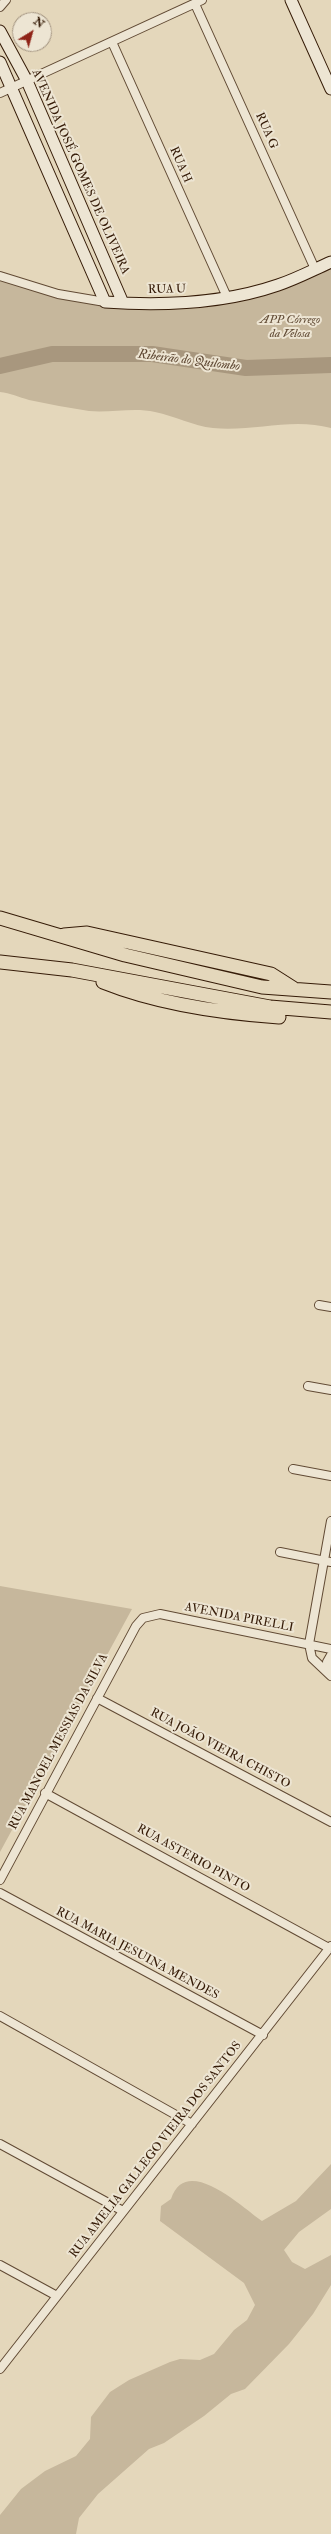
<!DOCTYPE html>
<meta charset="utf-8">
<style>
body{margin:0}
#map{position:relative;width:331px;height:2534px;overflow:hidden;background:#e4d7bb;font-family:"IM FELL Double Pica",serif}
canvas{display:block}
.north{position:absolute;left:12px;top:12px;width:40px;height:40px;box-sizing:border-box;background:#ede5d3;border:1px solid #a39481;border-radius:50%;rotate:37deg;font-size:11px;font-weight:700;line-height:16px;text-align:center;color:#351b07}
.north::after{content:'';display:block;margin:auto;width:14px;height:18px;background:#8f2418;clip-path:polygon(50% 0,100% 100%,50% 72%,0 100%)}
</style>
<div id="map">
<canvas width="331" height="2534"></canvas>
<div class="north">N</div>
</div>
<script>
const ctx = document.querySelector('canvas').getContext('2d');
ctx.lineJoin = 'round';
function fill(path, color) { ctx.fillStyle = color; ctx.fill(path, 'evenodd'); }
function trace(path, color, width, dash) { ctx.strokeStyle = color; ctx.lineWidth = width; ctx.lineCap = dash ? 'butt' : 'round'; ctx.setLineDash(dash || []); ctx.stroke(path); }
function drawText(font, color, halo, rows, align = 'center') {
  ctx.font = font + ' "IM FELL Double Pica",serif'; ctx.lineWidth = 4; ctx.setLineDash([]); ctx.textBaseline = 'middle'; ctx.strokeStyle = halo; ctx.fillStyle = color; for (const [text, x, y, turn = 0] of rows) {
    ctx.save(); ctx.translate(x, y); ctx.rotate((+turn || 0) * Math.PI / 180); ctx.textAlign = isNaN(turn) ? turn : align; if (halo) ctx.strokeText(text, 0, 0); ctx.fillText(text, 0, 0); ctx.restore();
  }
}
const green = new Path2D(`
 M331,267V428C292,417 253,432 213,428C193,426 175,416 155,412C134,407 111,413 89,411C69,408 49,404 29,400C19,397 10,393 0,392V280L57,296L187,306Z
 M0,1586L132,1609L0,1852Z
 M331,2164V2209L299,2232L284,2250L292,2262L305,2269L331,2255V2285L313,2314L289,2344L245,2389L231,2394L204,2416L164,2443L149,2449L98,2494L79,2518L76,2534H0V2515L21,2489L45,2471L76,2456L90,2439L91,2417L110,2392L129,2380L170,2362L180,2359L200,2360L214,2354L234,2330L247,2320L255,2305L244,2283L160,2221L161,2206L171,2199C186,2153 243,2208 262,2221L296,2201Z`);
const river = new Path2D(`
 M0,366L52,354H152L246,368L331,365`);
const street = new Path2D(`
 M195,4L315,269
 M0,7L6,0
 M112,42L227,297
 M0,93L202,0
 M0,276L58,294L105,302
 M319,1305L331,1307
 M308,1386L331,1390
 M293,1469L331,1476
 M331,1521L309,1644L312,1658L331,1676
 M280,1552L331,1562
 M329,1673L327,1662L331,1655
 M97,1698L331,1822
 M45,1793L329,1948
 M0,1880L136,1626L143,1618L160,1614L331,1649
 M0,1893L263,2035
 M0,2016L192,2124
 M0,2144L123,2211
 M0,2265L57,2296
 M0,2369L331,1946`);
const secondary = new Path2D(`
 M291,0L331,89
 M0,31L27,81L123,303
 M0,62L105,302C162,306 223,304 278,285C296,279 313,270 331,262`);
const primary = new Path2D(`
 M0,918L125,955L262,987L331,992
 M64,935L87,933L271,974L293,988
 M0,962L72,970L270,1007L331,1012
 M103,982C158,1004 221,1013 279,1017`);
const streetNames = [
 ["RUA G",266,131,66],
 ["RUA H",180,165,66],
 ["AVENIDA JOSÉ GOMES DE OLIVEIRA",80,172,66],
 ["RUA U",167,290,-1],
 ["AVENIDA PIRELLI",239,1618,11],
 ["RUA MANOEL MESSIAS DA SILVA",59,1742,-62],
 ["RUA JOÃO VIEIRA CHISTO",220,1749,28],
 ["RUA ASTERIO PINTO",193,1859,29],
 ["RUA MARIA JESUINA MENDES",137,1954,28],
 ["RUA AMELIA GALLEGO VIEIRA DOS SANTOS",156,2150,-52]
];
const parkNames = [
 ["APP Córrego",290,320],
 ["da Velosa",290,334]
];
const waterNames = [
 ["Ribeirão do Quilombo",189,361,7]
];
fill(green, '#c6b79c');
trace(river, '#a8977e', 16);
trace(street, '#614a34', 10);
trace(secondary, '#351b07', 13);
trace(primary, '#351b07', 15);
trace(street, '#ede5d3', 8);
trace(secondary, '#ede5d3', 11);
trace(primary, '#e4d7bb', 13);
drawText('12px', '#351b07', '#ede5d3', streetNames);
drawText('italic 12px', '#604a34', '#ede5d3', parkNames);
drawText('italic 13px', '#5d4631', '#ede5d3', waterNames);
</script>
